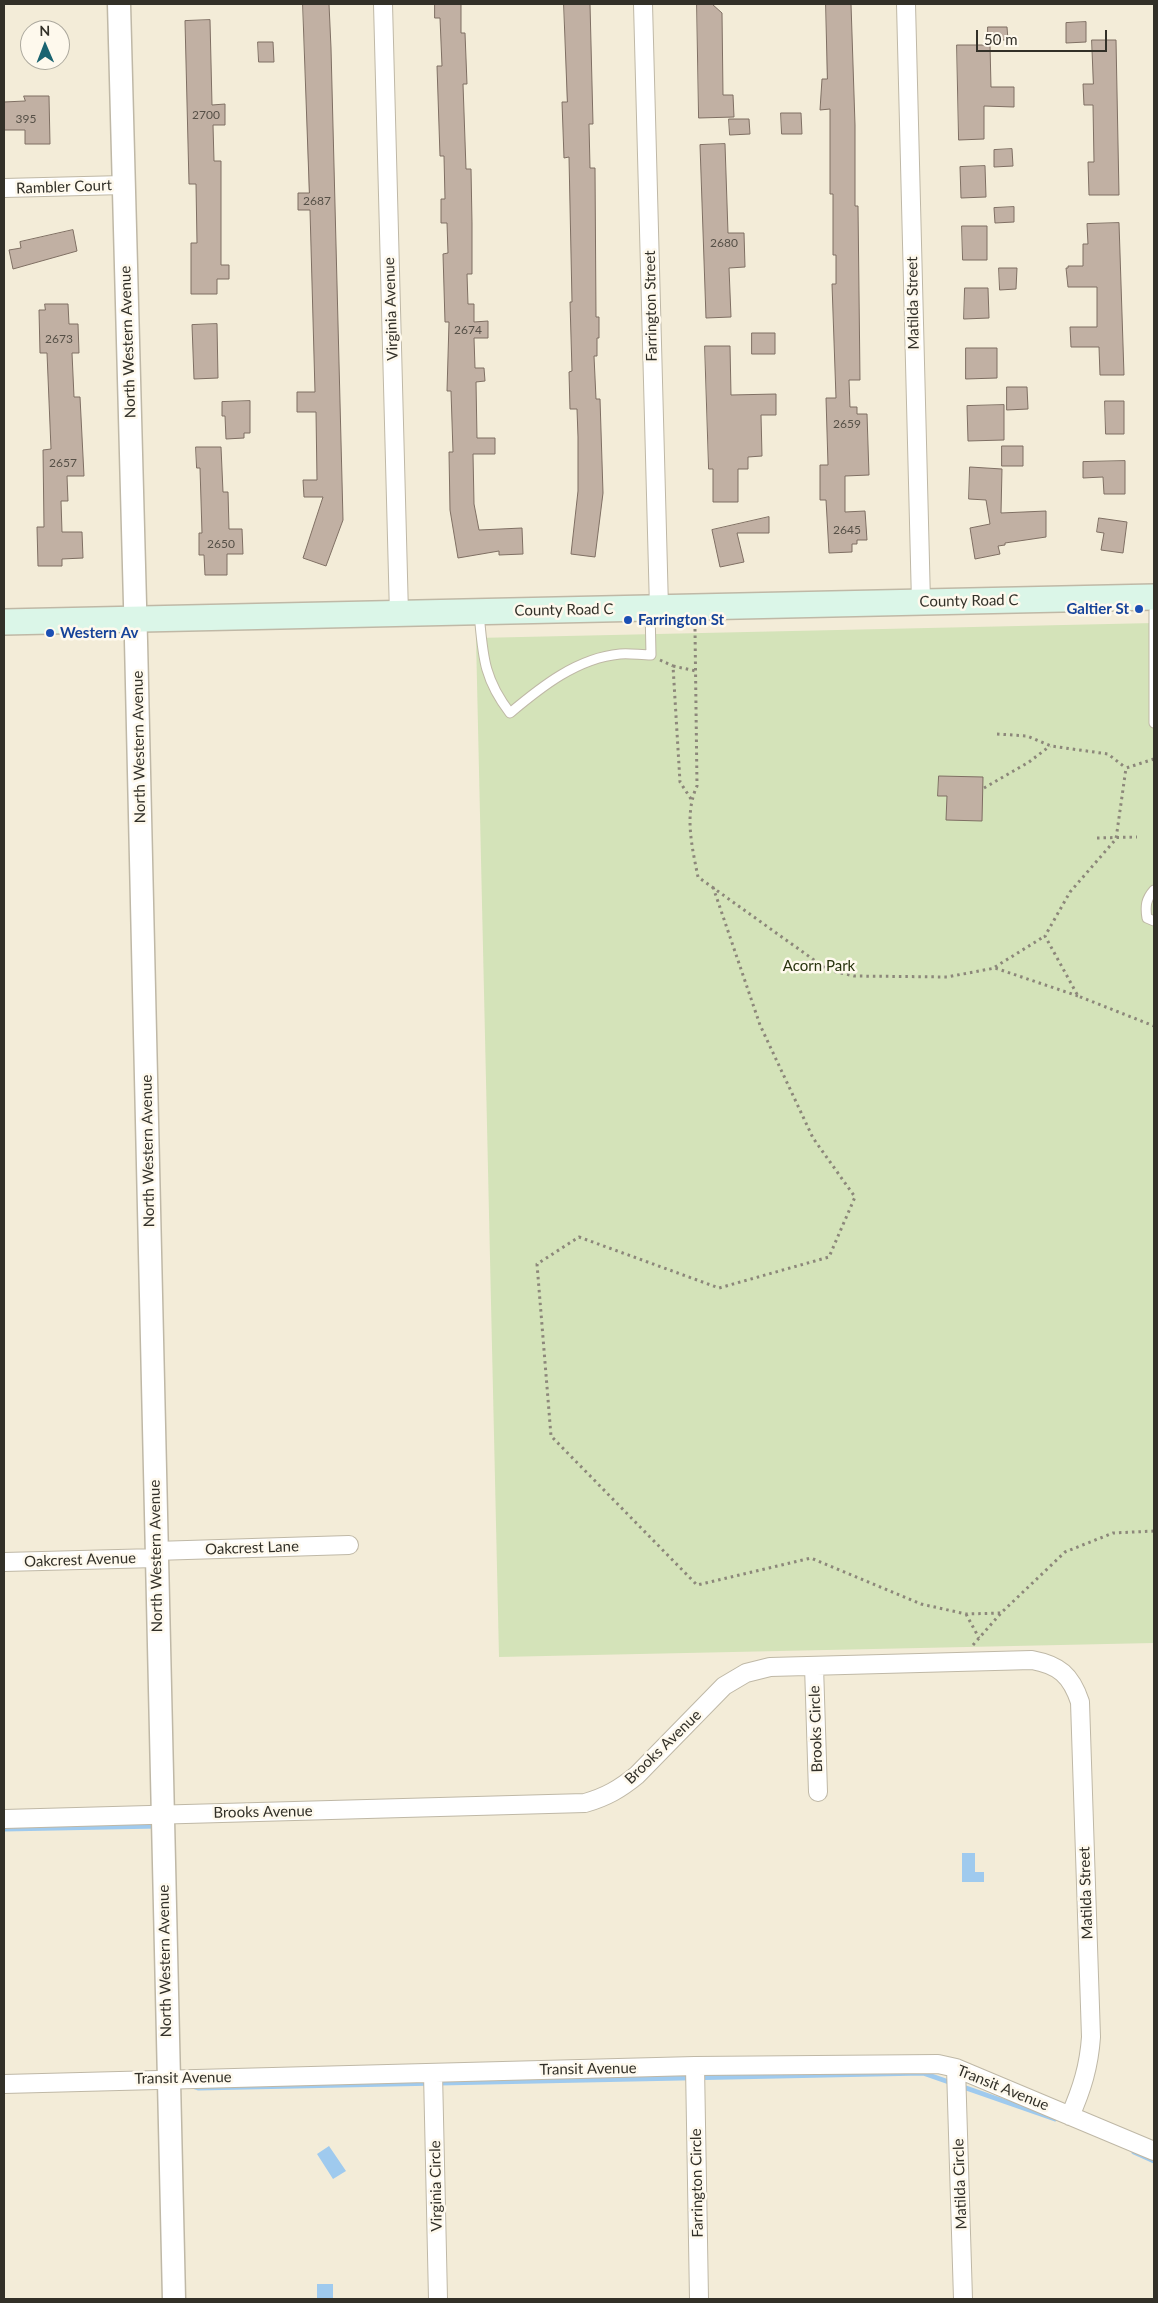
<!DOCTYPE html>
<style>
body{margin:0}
#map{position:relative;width:1158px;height:2303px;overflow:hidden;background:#f3ecd8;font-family:Lato,sans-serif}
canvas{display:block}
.frame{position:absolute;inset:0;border:5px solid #323028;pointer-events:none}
.north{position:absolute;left:20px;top:20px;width:50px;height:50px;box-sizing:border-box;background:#fef9ed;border:1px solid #aca99e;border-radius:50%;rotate:359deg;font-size:14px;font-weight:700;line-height:20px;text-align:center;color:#323028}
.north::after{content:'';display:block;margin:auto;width:18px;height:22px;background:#1a6471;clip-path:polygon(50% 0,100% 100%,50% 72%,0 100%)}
.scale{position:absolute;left:976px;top:30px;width:131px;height:22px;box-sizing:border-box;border:2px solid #323028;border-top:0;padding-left:6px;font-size:15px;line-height:18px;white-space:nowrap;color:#323028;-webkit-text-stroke:4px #fef9ed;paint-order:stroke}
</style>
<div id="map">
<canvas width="1158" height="2303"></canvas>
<div class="frame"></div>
<div class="north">N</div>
<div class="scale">50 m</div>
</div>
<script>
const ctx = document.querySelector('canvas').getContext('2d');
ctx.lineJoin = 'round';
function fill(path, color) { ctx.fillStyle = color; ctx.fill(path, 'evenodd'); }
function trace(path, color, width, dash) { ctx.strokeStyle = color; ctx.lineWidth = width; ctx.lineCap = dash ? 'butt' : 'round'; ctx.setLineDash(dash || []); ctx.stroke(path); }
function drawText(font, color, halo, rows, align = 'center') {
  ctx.font = font + ' Lato,sans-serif'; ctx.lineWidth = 5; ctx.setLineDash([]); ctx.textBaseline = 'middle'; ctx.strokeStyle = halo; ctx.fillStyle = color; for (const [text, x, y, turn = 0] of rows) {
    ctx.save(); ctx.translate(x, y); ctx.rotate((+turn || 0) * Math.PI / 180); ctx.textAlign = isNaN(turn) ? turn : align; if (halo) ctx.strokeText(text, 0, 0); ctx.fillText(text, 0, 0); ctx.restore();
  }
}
const green = new Path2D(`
 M1154,623V1643L499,1657L476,638Z`);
const water = new Path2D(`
 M962,1853H975V1872H984V1882H962Z
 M329,2146L346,2171L333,2179L317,2154Z
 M317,2284H333V2299H317Z`);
const stream = new Path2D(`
 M4,1829L159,1826
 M192,2086L198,2088L923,2073L1055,2119
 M1134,2152L1154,2161`);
const building = new Path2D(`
 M303,4H329L331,48L343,520L326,566L303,558L323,497H304L303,480H317L316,412H297V392H315L310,210H298V193H309Z
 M435,4H461V33H465L467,84H463L466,169H471L472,223V274H467L468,304H474V322L488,321V338H474L475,368H484L485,381L476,382L477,438H495V454H473L474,504L479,530L522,528L523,554L499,555V551L458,558L450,510L449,452H453L451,391H447L449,322H445L443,254L448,253L447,223H441V199H445L444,156H440L437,66H442L440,18H435Z
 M564,4H590L593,124H589L590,168H595L596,317H599V338H597V356H594L596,399H600L603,493L595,557L571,554L578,491V437L577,409H570L569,372L572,371L570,302H572L569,157L564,158L562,102H567Z
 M697,4H712L722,13L723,95H733L734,117L699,118Z
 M826,4H851L855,125V206H858L860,380H849L850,407H857V414H867L869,475L845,476V512L865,511L867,540H857V544H852V552L829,553L826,500H820V465H828L826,398H836L832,284H836V255H833V194H830V109L820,110L822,79H827Z
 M210,20L212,105L225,104V125H213L214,161H221V265H229V279H217V294H191V243H197L196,184H189L185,21Z
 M1086,22V42L1066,43V23Z
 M988,27H1007L1008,40H988Z
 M1092,40H1116L1119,195H1089L1088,162H1094L1093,105H1084L1083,84H1093Z
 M258,42H273L274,62H259Z
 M957,45H990L991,87H1014V107L984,106V139L959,140Z
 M24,96H49L50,144H25V130H4V102L25,101Z
 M781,113H801L802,134H782Z
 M729,119H749L750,134L730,135Z
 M725,144L728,233H744L745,267L729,268L731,317L706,318L700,145Z
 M1012,149L1013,166L994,167V150Z
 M985,166L986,197L961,198L960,167Z
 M1014,207V222L995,223L994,208Z
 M1119,223L1124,375H1100L1099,347H1071L1070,327H1097V287H1068L1066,268H1068V266H1083V244H1088L1087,224Z
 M962,226H987V260H963Z
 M73,230L77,251L13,269L9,250L21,248L20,242Z
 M999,268H1017L1016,289L1000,290Z
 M965,288H988L989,318L964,319Z
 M45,304H68L69,324H78L79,353H72L74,397H80L84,476H67L68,501H61L62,532H82L83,558L62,559V566H38L37,527H44L43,450L51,449L47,353H40L39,310H45Z
 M217,324L218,378L194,379L192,325Z
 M752,333H775V354H752Z
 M705,346H730L731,395L776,394V415H761L762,456L748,457V469H738V502H713V469H709Z
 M966,348H997V378L966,379Z
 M1007,387H1027L1028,409L1007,410Z
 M250,401V433H244V438L226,439L225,416H222V402Z
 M1105,401H1124V434H1106Z
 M1004,405V440L968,441L967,406Z
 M1002,446H1023V466H1002Z
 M196,447H221L223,492H228L229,529H242L243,554H227V575H205L204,555H199V533H202L200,468H197Z
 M1125,461V494H1104L1103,477L1083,478V462Z
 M970,467L1002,469L1001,513L1046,511V537L1005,543V545L998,546L1000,554L975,559L970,528L990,524L986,500L969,499Z
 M769,517V533H737L744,562L720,567L712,530Z
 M1099,518L1127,522L1123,553L1101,550L1104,533L1097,532Z
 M939,776L983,777L982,821L946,820L947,796H938Z`);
const path = new Path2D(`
 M695,629L697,786C684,814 692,847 698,877L828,970L854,976L947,977L995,968L1078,996
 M660,660L673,666
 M997,734L1027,736L1051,746L1108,754L1126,768
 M1154,759L1126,768L1116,839L1070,892L1045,936L1078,996L1154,1026
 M984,788L1029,762L1050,746
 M691,799L680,782L673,666L696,671
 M1097,838L1137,837
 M713,887L760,1025L813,1138L855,1197L829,1257L719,1288L579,1237L537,1264L551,1436L697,1585L811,1558L921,1604L966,1614L1001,1613
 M995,967L1045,936
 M966,1614L979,1638
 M973,1645L1001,1613L1065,1552L1113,1533L1154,1531`);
const service = new Path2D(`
 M1154,611V723
 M479,613C483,655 483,678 510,713C541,687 577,658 620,654C630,653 640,655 651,655L650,608
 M1154,890C1146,899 1145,906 1147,918L1154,921`);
const minor = new Path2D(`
 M383,4L399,614
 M643,4L659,608
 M906,4L921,602
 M4,188L124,185
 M155,1551L349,1545
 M4,1562L156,1558
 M814,1666L818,1792
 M4,1819L585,1803C606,1797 620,1789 637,1775L724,1686L746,1673L770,1667L1032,1660C1059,1665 1071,1675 1080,1702L1091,2037C1089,2066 1082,2089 1070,2116
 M695,2066L699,2299
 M956,2068L963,2299
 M433,2073L438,2299
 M4,2084L695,2066L938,2064L956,2068L1154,2151`);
const tertiary = new Path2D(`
 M119,4L136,641L174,2299`);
const secondary = new Path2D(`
 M4,622L1154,597`);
const markers = [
 [1139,609,5,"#1a4fb4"],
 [628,620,5,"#1a4fb4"],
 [50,633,5,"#1a4fb4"]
];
const numberNames = [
 ["2700",206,115],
 ["395",26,119],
 ["2687",317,201],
 ["2680",724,243],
 ["2674",468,330],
 ["2673",59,339],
 ["2659",847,424],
 ["2657",63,463],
 ["2645",847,530],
 ["2650",221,544]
];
const streetNames = [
 ["Rambler Court",64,187,-2],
 ["Matilda Street",913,303,-91],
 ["Farrington Street",651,306,-91],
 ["Virginia Avenue",391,309,-92],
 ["North Western Avenue",128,342,-92],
 ["County Road C",969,601,-1],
 ["County Road C",564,610,-1],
 ["North Western Avenue",139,747,-91],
 ["North Western Avenue",148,1151,-91],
 ["Oakcrest Lane",252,1548,-2],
 ["North Western Avenue",156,1556,-91],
 ["Oakcrest Avenue",80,1560,-2],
 ["Brooks Circle",816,1729,-92],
 ["Brooks Avenue",663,1747,-44],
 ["Brooks Avenue",263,1812,-1],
 ["Matilda Street",1086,1893,-92],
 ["North Western Avenue",165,1961,-91],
 ["Transit Avenue",588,2069,-1],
 ["Transit Avenue",183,2078,-1],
 ["Transit Avenue",1003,2088,22],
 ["Farrington Circle",697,2183,-91],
 ["Matilda Circle",960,2184,-92],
 ["Virginia Circle",436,2186,-91]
];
const transitNames = [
 ["Galtier St",1129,609,"right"],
 ["Farrington St",638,620],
 ["Western Av",60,633]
];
const parkNames = [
 ["Acorn Park",819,966]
];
fill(green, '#d4e3b9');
fill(water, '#9fcaee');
trace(stream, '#9fcaee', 5);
fill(building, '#c1b0a3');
trace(building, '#7f6f63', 1);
trace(service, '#bfb8a6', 11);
trace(minor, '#bfb8a6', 20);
trace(tertiary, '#bfb8a6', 25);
trace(secondary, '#bfb8a6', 28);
trace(path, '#8c877a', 3, [2.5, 4]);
trace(service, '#fff', 9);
trace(minor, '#fff', 18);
trace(tertiary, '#fff', 22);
trace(secondary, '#dbf6e8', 25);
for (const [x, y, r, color] of markers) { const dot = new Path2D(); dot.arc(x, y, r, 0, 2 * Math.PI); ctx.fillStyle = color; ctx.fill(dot); trace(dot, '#fef9ed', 2); }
drawText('12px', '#565047', null, numberNames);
drawText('15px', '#323028', '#fef9ed', streetNames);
drawText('bold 15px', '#164399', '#fef9ed', transitNames, 'left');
drawText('15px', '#28330e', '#fef9ed', parkNames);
</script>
